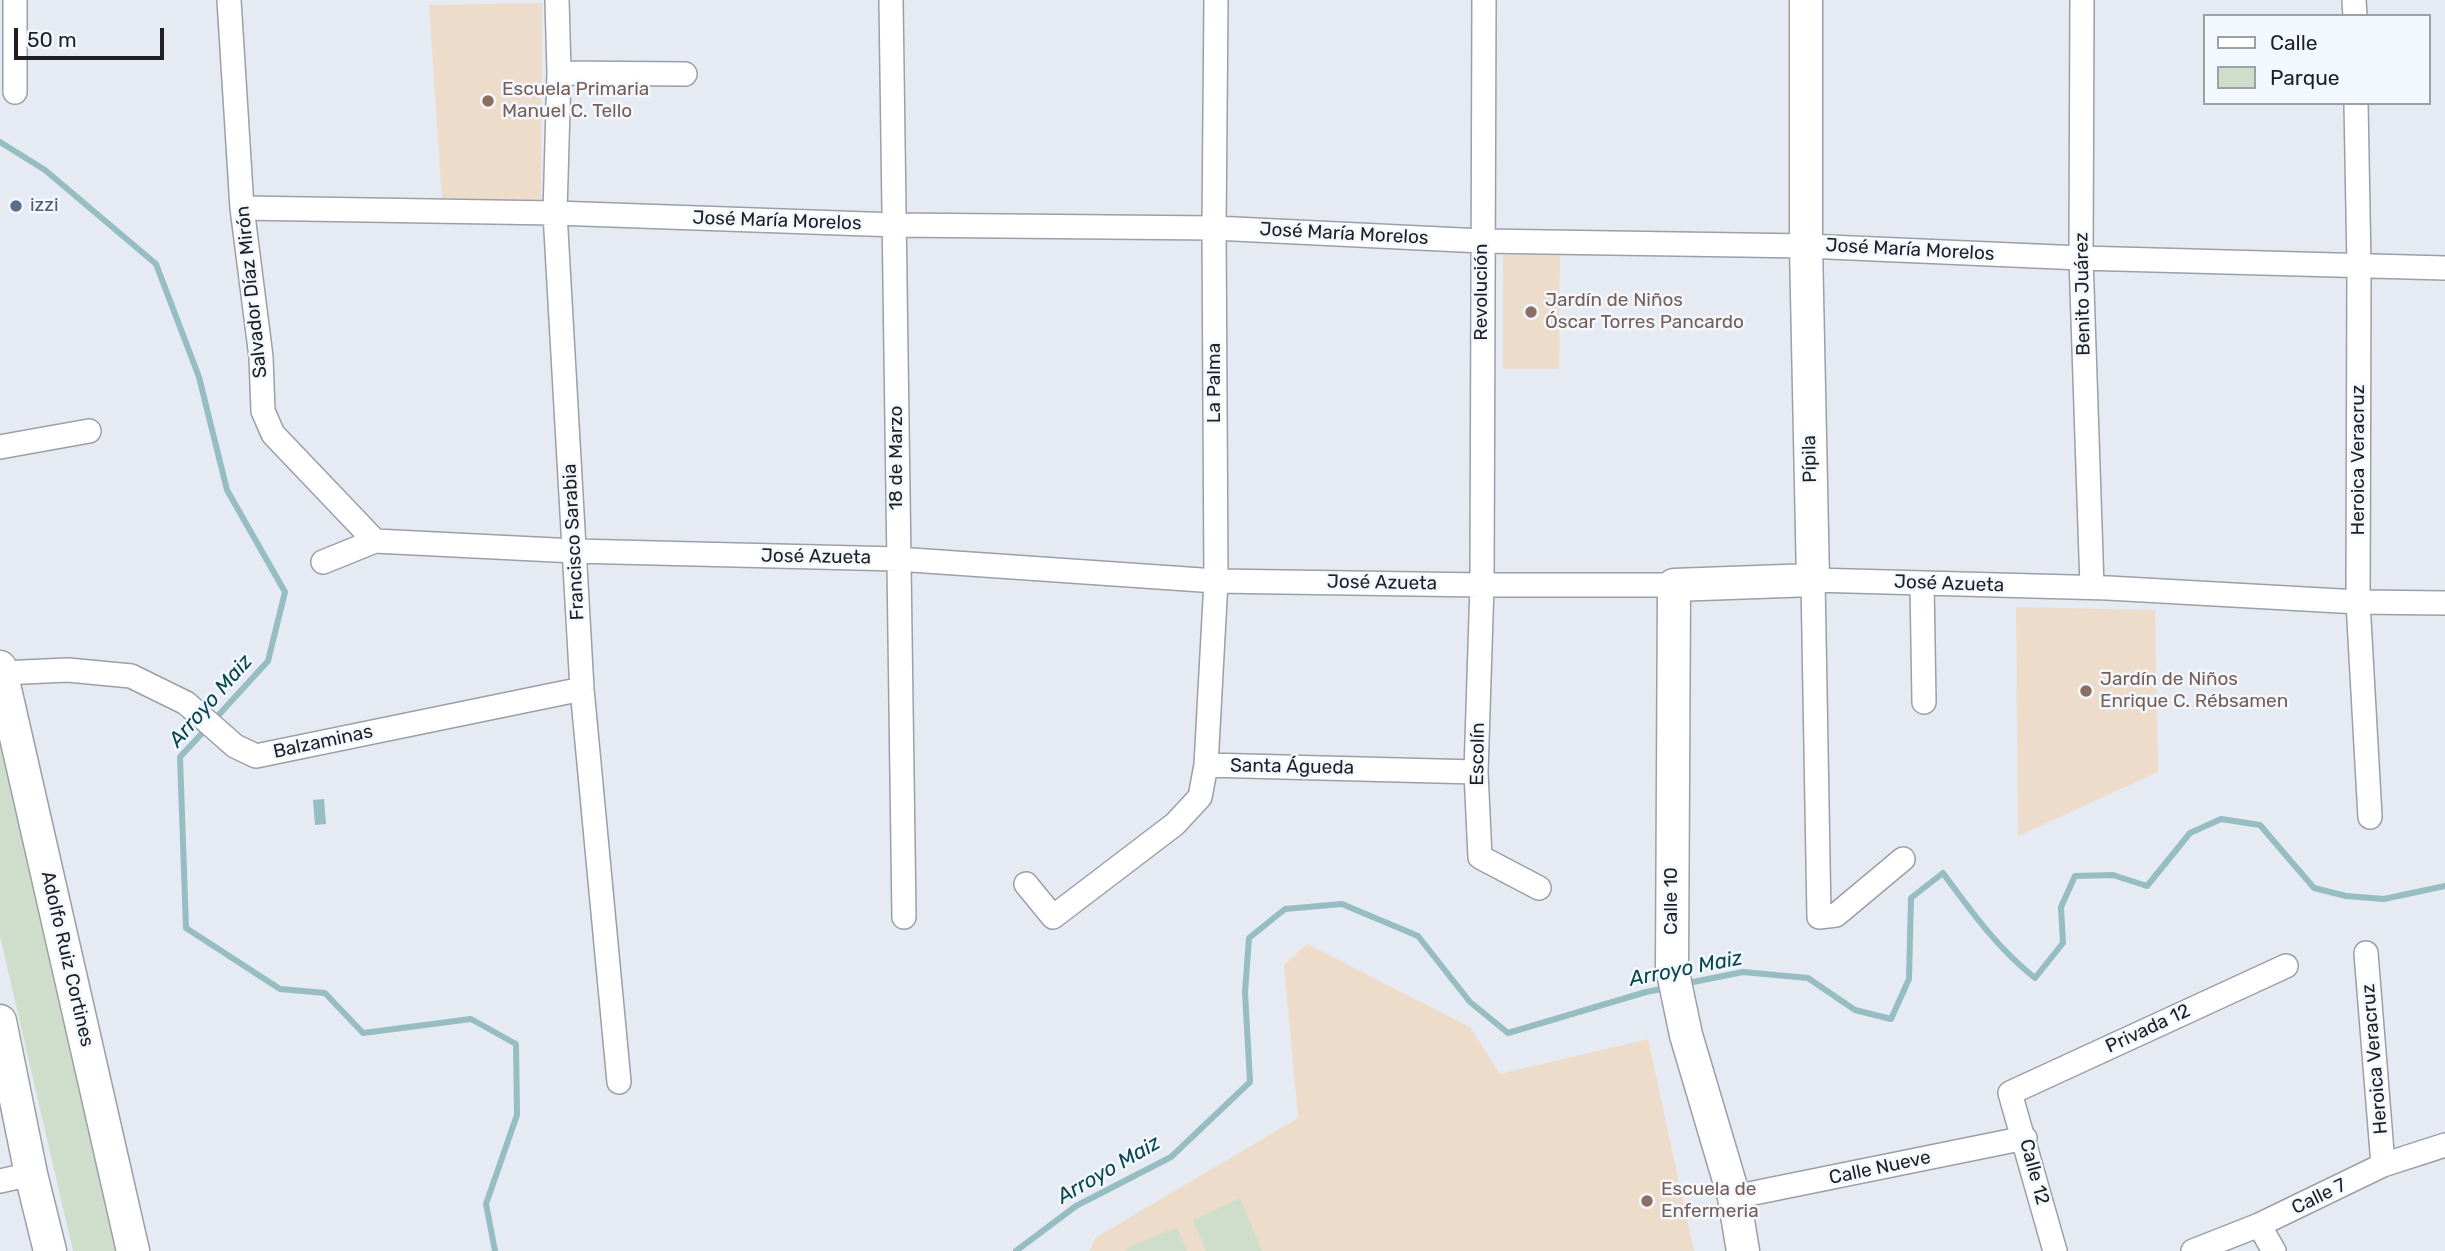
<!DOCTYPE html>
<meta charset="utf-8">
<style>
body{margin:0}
#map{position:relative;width:2445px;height:1251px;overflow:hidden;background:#e5eaf3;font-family:Rubik,sans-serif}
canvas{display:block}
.legend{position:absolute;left:2203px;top:14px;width:228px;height:91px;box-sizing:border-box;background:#f3f7fe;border:2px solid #9da1a6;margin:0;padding:9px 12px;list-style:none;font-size:21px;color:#1d1f22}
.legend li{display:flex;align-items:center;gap:14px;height:35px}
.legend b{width:35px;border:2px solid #9da1a6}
.scale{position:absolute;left:14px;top:28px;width:150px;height:32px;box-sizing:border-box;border:4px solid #1d1f22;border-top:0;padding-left:9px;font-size:21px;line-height:24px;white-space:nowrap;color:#1d1f22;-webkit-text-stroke:5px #f3f7fe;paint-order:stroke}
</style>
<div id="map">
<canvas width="2445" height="1251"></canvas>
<ul class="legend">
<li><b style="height:9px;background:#fff"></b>Calle</li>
<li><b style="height:19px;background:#cfdeca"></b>Parque</li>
</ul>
<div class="scale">50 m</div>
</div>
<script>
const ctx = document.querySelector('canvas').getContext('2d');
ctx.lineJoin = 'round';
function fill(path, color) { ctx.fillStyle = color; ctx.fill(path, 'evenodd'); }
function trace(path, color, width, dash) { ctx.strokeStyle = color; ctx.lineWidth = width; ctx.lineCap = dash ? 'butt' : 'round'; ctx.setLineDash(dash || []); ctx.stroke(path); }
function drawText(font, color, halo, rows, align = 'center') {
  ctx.font = font + ' Rubik,sans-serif'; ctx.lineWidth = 5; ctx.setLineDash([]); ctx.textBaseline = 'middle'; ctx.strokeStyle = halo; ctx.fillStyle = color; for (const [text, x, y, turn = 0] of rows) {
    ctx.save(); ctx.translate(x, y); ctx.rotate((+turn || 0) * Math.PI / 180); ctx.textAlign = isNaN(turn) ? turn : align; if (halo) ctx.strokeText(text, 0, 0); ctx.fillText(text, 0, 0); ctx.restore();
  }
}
const education = new Path2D(`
 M542,3L541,200L442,198L429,5Z
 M1503,255H1560L1559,369H1503Z
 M2016,607L2155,610L2158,772L2018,836Z
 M1307,944L1470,1027L1500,1074L1648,1039L1694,1251H1090L1095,1238L1298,1118L1284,965Z`);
const green = new Path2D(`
 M0,744L6,749L123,1251H73L0,936Z
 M1240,1198L1262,1251H1206L1193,1220Z
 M1177,1227L1187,1251H1127L1126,1248Z`);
const water = new Path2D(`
 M324,799L326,824L315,825L313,800Z`);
const stream = new Path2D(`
 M0,142L45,170L156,264L199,377L227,490L285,592L268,661L214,720
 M207,728L180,757L186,928L280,989L325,993L363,1033L471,1019L516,1044L517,1115L486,1204L495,1251
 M1683,984L1743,972L1808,978L1855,1010L1891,1019L1909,979L1911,898L1943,873C1971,911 1998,949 2035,978L2063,943L2061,907L2075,876L2113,875L2147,886L2190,833L2221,819L2260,825L2314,888L2346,896L2384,899L2445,886
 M1016,1251L1076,1206L1171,1157L1250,1082L1245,992L1249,938L1285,909L1342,904L1418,936L1470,1002L1508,1033L1646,992L1666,988`);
const street = new Path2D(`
 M15,0V92
 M229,0L242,208L261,357L263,411L273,434L375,541
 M557,0L559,73L555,213L582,689L619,1082
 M891,0C897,306 898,611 904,917
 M1484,0L1482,585L1476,772L1480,857L1539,888
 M2082,0L2081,258L2092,587
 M2354,0L2355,16
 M559,73L685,74
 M2356,103L2359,266L2358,602L2370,817
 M242,208L555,213L896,225L1214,228L1482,241L1806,246L2081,258L2445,268
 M0,447L89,431
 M323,562L375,541L575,551L897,559L1216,581L1482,585H1674
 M1922,583L1924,702
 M1,673L68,670L131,676L186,703L235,746L256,756L582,689
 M1206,765L1476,772
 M1903,859L1836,915L1819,917L1813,580L2108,588L2358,602L2445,603
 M1026,884L1053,917L1175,824L1200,797L1206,765L1216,581L1214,228L1216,0
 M2366,953L2383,1165
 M0,1181L31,1174
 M1734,1197L2025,1138
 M2259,1225L2274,1251
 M2055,1251L2010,1093L2286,966
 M2193,1251L2259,1225L2383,1165L2445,1145`);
const secondary = new Path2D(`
 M0,667L133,1251
 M0,1021L31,1174L50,1251
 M1743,1251L1734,1197L1686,1035L1672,968L1674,585L1813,580L1806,246V0`);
const markers = [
 [488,101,7,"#8d6e63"],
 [16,206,7,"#5c6f8a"],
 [1531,312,7,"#8d6e63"],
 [2086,691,7,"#8d6e63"],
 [1647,1201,7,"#8d6e63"]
];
const educationNames = [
 ["Escuela Primaria",502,90],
 ["Manuel C. Tello",502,112],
 ["Jardín de Niños",1545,301],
 ["Óscar Torres Pancardo",1545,323],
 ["Jardín de Niños",2100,680],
 ["Enrique C. Rébsamen",2100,702],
 ["Escuela de",1661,1190],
 ["Enfermeria",1661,1212]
];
const serviceNames = [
 ["izzi",30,206]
];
const streetNames = [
 ["José María Morelos",777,221,2],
 ["José María Morelos",1344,234,3],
 ["José María Morelos",1910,250,3],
 ["Salvador Díaz Mirón",252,292,-96],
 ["Revolución",1482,292,-90],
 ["Benito Juárez",2083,294,-91],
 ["La Palma",1215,383,-90],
 ["18 de Marzo",897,458,-90],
 ["Pípila",1810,459,-91],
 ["Heroica Veracruz",2359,460,-90],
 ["Francisco Sarabia",574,542,-93],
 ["José Azueta",816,557,1],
 ["José Azueta",1382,583,1],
 ["José Azueta",1949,584,2],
 ["Balzaminas",323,742,-12],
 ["Escolín",1478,754,-89],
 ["Santa Águeda",1292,767,1],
 ["Calle 10",1672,901,-90],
 ["Adolfo Ruiz Cortines",67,959,77],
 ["Privada 12",2148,1029,-25],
 ["Heroica Veracruz",2375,1059,-95],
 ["Calle Nueve",1880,1168,-12],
 ["Calle 12",2034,1172,75],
 ["Calle 7",2319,1197,-26]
];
const waterNames = [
 ["Arroyo Maiz",211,701,-49],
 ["Arroyo Maiz",1686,969,-11],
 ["Arroyo Maiz",1109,1170,-30]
];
fill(education, '#eedccb');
fill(green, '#cfdeca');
fill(water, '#95bdc2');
trace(stream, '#95bdc2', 6);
trace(street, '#9b9fa8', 26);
trace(secondary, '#9b9fa8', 35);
trace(street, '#fff', 23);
trace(secondary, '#fff', 32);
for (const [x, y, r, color] of markers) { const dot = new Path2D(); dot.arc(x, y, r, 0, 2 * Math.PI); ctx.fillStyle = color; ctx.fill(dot); trace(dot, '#f3f7fe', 2.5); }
drawText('19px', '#785e54', '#f3f7fe', educationNames, 'left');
drawText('19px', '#4e5e75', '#f3f7fe', serviceNames, 'left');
drawText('19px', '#1d1f22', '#f3f7fe', streetNames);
drawText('italic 21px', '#08474d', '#f3f7fe', waterNames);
</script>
